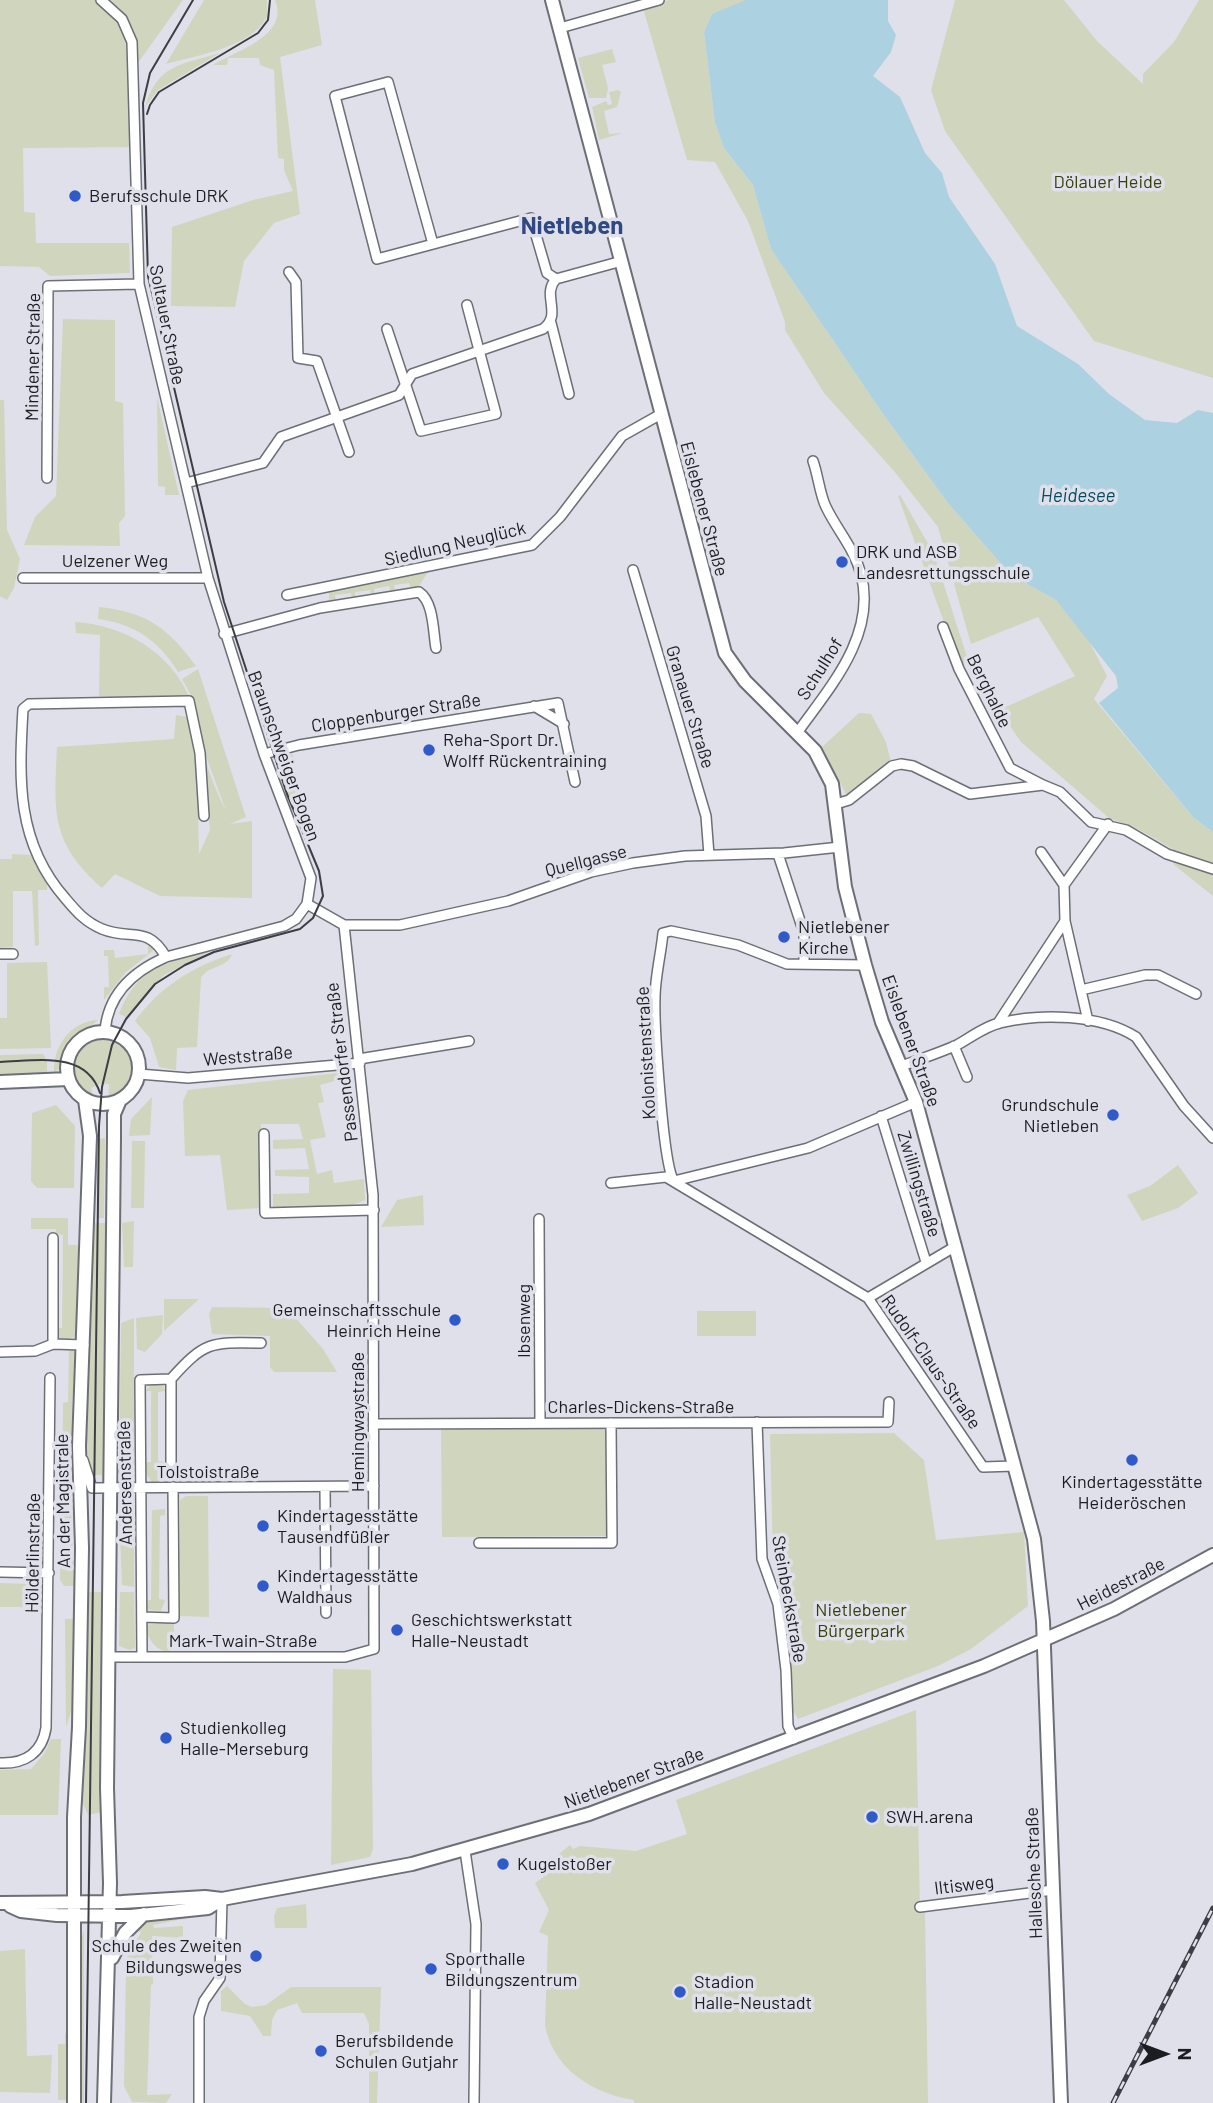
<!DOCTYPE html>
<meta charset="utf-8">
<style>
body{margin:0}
#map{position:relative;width:1213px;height:2103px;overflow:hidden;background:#dfe0ea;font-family:Barlow,sans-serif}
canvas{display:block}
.north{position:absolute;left:1129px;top:2019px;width:70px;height:70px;-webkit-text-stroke:5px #dfe0ea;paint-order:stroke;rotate:90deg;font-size:19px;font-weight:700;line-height:28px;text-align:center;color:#1c1d20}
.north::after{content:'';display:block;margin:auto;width:24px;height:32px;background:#1c1d20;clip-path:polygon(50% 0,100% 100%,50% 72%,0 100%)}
</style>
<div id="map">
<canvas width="1213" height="2103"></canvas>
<div class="north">N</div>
</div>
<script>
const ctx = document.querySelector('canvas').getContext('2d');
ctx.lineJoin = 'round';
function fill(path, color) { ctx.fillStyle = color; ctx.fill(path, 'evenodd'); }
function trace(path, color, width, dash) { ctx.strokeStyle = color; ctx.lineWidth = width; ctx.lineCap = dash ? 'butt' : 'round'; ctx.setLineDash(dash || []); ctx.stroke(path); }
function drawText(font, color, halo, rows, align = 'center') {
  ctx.font = font + ' Barlow,sans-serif'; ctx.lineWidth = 7; ctx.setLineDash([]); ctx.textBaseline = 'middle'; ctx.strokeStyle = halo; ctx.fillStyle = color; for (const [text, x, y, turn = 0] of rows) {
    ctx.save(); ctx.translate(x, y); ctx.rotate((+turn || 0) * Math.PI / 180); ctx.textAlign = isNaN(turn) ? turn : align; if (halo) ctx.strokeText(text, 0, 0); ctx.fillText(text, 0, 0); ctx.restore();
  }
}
const green = new Path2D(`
 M0,0H183L135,67L136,147L23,148L24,212L35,213L36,243H129L130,273L50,276L39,267L0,266Z
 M204,0H267V17C250,48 198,55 166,64Z
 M275,0H315L322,45L280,57L300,214L274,223L244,261L235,307L171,306L172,227L253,200L293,191L284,170V159L278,158L274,70L260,65L259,58H228L227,65H213C235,51 290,36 275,0Z
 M669,0H750L712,14L704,32L715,123L724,148L753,185L771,249L881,411L948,503L1011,575L1056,600L1088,639L1107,676L1094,699L1193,817L1213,832V866L1187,857L1138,829L1109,818L1021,742L999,710L1075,676L1038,617L971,644L938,527L894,471L824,393L785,330V322L748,221L715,162L687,160L643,8Z
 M955,0H1064L1097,41L1143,84V74L1174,42L1199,0H1213V378L1094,341L945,131L931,90Z
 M612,49L616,62L602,65L608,88L606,98H589L578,58Z
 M220,53L158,90L145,107C158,64 180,65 220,53Z
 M618,90L621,92L617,107L604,111L609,134L623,133L599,140L592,107L606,101L608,105L612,104L609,92Z
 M63,319L115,320V401L123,403L125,516L119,523L120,546L24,545L35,517L56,496Z
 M157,397L179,495H165V487L158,486Z
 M0,400H4L7,530L20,559L14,588L7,600L0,596Z
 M900,495L934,554L969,663H960L956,655L898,496Z
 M428,572L417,589H411L409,583L394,585L395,591L391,592L389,586L374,589L375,595H372L370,590L355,592L356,598L352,599L351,593L335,595L336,602L329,601V591Z
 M99,607C147,612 168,628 196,666L178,672C159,641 135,624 98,619Z
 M75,622C124,625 171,652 190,699C197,717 199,738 204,756C210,775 217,794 226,811L206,756L192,697L182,679L198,669L246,817L230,824L252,821V898L160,896L115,874L102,888C50,842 54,811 57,747L174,739L176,715L188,717L197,767L199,854L210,830L203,758L189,701L99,696L100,635L76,633Z
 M859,713L871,714L886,742L892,766L849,800L822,747Z
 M291,753L297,763L290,765L298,803L304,802V808H289L275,773L279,759Z
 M12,854L31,855L47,885V890H38L39,945L35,946L32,891H13V947L0,948V859H12Z
 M1173,861L1213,874V896L1173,864Z
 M148,941L154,950L126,972L104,1000V987H109L108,956H104V950H114L115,958L148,954Z
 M211,951L164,975L126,1017L119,1014C136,967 168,962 211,951Z
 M232,954C228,968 208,965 201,978L197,1047L177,1048L176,1070L159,1067L150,1038L135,1021C161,986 192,967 232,954Z
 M47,962L51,1048L0,1049V1018H7V963Z
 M98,1020L74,1040L61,1068L54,1072C53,1046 71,1021 98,1020Z
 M99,1035C125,1037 142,1058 132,1084L111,1100H108L109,1084H100L91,1088L95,1100C63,1086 64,1042 99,1035Z
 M43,1054L47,1060V1073L0,1075V1055Z
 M347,1072L353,1076L320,1085L324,1102L318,1103L326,1137L310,1140L317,1174L332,1170L334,1183L364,1179L365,1200L352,1205L273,1210V1194L309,1193V1177L275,1176V1170L309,1169L305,1148L273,1149V1140L303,1139L299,1124H261L260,1208L227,1210L220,1155L185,1156L183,1101L188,1090Z
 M152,1097L150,1135L129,1136L131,1119Z
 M56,1105L75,1126L74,1188H37L31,1181L32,1113Z
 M105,1138L104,1218H97L98,1139Z
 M132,1141H145L144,1208H131Z
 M1178,1165L1198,1193L1178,1208L1142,1221L1127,1195L1150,1186Z
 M423,1195L424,1225L381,1227L397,1200Z
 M31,1218H68V1245H78L77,1336L62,1341L56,1333V1328H62L63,1235L56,1234V1229H31Z
 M134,1221L133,1267H124L122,1223Z
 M91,1223H110L106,1478L102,1481V1475H93L88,1464L85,1390L90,1346Z
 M164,1299H199L164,1331Z
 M212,1307L287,1308L323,1349L337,1372H274L270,1367V1336L212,1334L209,1314Z
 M697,1311H756V1336H697Z
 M163,1315L162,1334L145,1352L137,1349L136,1318Z
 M134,1318V1477L124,1480L119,1477L121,1323Z
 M69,1349L77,1351L72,1402L71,1503H62L63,1403L68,1402Z
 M152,1384L163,1386L166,1391L158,1392V1461L166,1462L165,1478L162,1481L152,1482L146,1474L145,1462H151V1391H145Z
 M611,1423L612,1536L442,1537L441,1424Z
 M894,1433L924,1460L936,1540L1024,1532L1028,1606L971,1649L938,1666L798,1719L792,1709L781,1560L773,1559L770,1434Z
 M186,1496H208L209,1617L179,1616L180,1500Z
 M61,1508H71L74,1586H64L60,1580Z
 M119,1509H134V1587L122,1585Z
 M165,1509V1515L160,1516L159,1599L165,1600L161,1611L149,1610L145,1606V1601L151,1600L152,1510Z
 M0,1583L29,1584V1607H0Z
 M86,1592H106L102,1812L88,1815L81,1799Z
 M120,1592H134L135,1648L130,1650L119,1646Z
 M65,1619H73L72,1709L66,1727Z
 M174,1622V1645L168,1652C153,1649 148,1638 145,1625Z
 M333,1669L371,1670L373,1849L370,1857L331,1865Z
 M916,1710L920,1910L925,1912L928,2103H634V2100C594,2094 554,2070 545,2026L548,1936L539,1932L549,1910L535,1883L562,1864L559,1854L570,1845L573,1849L580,1846L636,1851L687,1834L676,1800Z
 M51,1739H61L58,1815H0V1770L31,1769L44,1754Z
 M306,1904L307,1928H275L274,1916L277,1908Z
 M217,1912L153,1925L154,1928L183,1926V1938L152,1936L153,1984L151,1985L147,2095L172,2094L166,2103L132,2102L124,2086L126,1967L128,1953L141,1933L136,1928L153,1918Z
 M84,1931V2103L79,2102C79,2078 76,1941 84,1931Z
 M25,1949L27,2056L52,2055L50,2093L0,2092V1951Z
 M227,1986L245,2004L252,2007L266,2005L291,1987H381L377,2103H369V2024L364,2013H302L297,2003L277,2010L272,2020L271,2036H263L250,2016L221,2011V1991Z
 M65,2033H69L67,2100H58V2044H65Z`);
const water = new Path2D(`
 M746,0H888V21L896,35L891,52L873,76L900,97L925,153L942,173L949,197L995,264L1017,326L1078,364L1109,394L1145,420L1177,423L1198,410L1213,413V832L1193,817L1099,703L1118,688L1116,676L1056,600L1011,575L948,503L881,411L771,249L753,185L724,148L715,123L704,32L712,14Z`);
const street = new Path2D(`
 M101,0L122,19L132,42L139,284L208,578L264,754L311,878L307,904L296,919L284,926L166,957C134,971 108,994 105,1031
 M560,28L659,0
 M433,244L388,82L335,96L377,259L531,218L547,273L556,279
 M289,272L296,282L298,358L317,361L349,452
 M551,323L569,394
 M387,329L421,431L496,414L467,305
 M47,478L48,286L139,284
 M186,483L263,463L281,437L399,395L412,374L543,329C563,314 541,295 556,279L622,261
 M633,570L706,816L709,855
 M23,578H208
 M287,595L532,545L560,517L622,436L661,414
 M943,627L959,669L1010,768L1043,785
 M224,634L320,608L419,592C434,602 433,632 436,648
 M534,706L564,724
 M797,733C830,687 877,635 861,574C854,548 837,530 826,507C820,495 818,475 813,461
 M264,754L299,745L558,703L575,782
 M836,804L849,800L892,766L901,764L913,766L970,794L1043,785L1060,792L1091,822L1126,830L1167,854L1213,869
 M1041,852L1064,885
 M778,854L804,933V962
 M307,904L344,925H400L508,901L591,872L633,863L685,856L784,853L840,847
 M0,954H13
 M166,957C147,924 131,941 102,929C85,922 76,911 65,898C16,842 19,780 23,709L29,704L189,701L200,753L204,816
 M1081,990L1145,975H1158L1196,994
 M1088,1021L1065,921L1064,885L1108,824
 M998,1023L1065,921
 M954,1046L967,1077
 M359,1059L469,1041
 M902,1066C920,1059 939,1053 957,1045C970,1038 985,1026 1000,1023C1040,1013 1100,1014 1136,1037L1184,1106L1213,1138
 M139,1074L188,1078L360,1063
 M881,1116L926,1262
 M264,1134L265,1213L374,1210
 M674,1181C663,1166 654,1024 655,998C655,977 661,954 663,933L671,931L738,945L787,964L865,965
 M674,1181L808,1148L916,1102
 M611,1183L666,1177L868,1298L983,1467L1015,1466
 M539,1219L540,1423
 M53,1238V1344
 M868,1298L956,1246
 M0,1352L35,1351L53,1344L84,1345
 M757,1422L762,1559L778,1604L786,1670L788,1726L794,1739
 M374,1424L888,1422L889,1402
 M83,1460L92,1488
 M171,1462V1379C205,1341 211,1342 261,1343
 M325,1487L326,1613
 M92,1488L374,1486
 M479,1543H612L611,1423
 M0,1572L49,1573
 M142,1617L174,1618L173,1487
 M142,1656L140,1380L171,1379
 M110,1657H345L374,1649L373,1195L344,925
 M0,1763C25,1764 42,1753 46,1728L50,1378
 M465,1851L476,1924L474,2103
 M920,1907L1053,1890
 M199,2103V2017L204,2001L220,1978L222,1899`);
const secondary = new Path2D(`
 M552,0L725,653L745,681L815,751L832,784L845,887L865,965L882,1022L916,1102L1034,1539L1043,1621L1061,2103
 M67 1068a36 36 0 1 1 72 0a36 36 0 1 1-72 0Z
 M0,1082L68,1079
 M0,1903L122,1902L205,1897L222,1899L412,1864L589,1814L984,1666L1114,1609L1213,1555
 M10,1906L21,1911L57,1915L131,1916L208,1908L222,1899
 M112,1958L125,1933L144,1914
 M74,2103V1817L79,1727L82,1548L79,1446L90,1136L85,1100
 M104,2103L110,1883L107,1788L114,1137V1114L120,1100`);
const tram = new Path2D(`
 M147,114L150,105L159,92L258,33L268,20L270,0
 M0,1062C36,1061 86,1050 100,1093
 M86,2103L99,1126L102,1087L112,1045L126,1019L155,984L185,965L214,952L300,929L313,918L323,896L319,871L287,794L224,602L148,276L143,103L150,73L193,0`);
const rail = new Path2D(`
 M1113,2103L1213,1908`);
const markers = [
 [75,196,7,"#305aca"],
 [842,562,7,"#305aca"],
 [429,750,7,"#305aca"],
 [784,937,7,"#305aca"],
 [1113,1115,7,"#305aca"],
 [455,1320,7,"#305aca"],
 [1132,1460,7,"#305aca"],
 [263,1526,7,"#305aca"],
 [263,1586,7,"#305aca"],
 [397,1630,7,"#305aca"],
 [166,1738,7,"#305aca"],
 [872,1817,7,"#305aca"],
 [503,1864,7,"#305aca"],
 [256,1956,7,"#305aca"],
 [431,1969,7,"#305aca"],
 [680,1992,7,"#305aca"],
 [321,2051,7,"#305aca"]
];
const parkNames = [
 ["Dölauer Heide",1108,182],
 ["Nietlebener",861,1610],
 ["Bürgerpark",861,1631]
];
const poiNames = [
 ["Berufsschule DRK",89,196],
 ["DRK und ASB",856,552],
 ["Landesrettungsschule",856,573],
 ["Reha-Sport Dr.",443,740],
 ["Wolff Rückentraining",443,761],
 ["Nietlebener",798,927],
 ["Kirche",798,948],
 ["Grundschule",1099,1105,"right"],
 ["Nietleben",1099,1126,"right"],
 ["Gemeinschaftsschule",441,1310,"right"],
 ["Heinrich Heine",441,1331,"right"],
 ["Kindertagesstätte",1132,1482,"center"],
 ["Heideröschen",1132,1503,"center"],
 ["Kindertagesstätte",277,1516],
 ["Tausendfüßler",277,1537],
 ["Kindertagesstätte",277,1576],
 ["Waldhaus",277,1597],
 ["Geschichtswerkstatt",411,1620],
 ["Halle-Neustadt",411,1641],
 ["Studienkolleg",180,1728],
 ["Halle-Merseburg",180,1749],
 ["SWH.arena",886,1817],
 ["Kugelstoßer",517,1864],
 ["Schule des Zweiten",242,1946,"right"],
 ["Bildungsweges",242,1967,"right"],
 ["Sporthalle",445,1959],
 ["Bildungszentrum",445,1980],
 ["Stadion",694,1982],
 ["Halle-Neustadt",694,2003],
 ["Berufsbildende",335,2041],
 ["Schulen Gutjahr",335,2062]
];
const streetNames = [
 ["Soltauer Straße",167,325,79],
 ["Mindener Straße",33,357,-89],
 ["Eislebener Straße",704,509,75],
 ["Siedlung Neuglück",455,544,-13],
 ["Uelzener Weg",115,561],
 ["Schulhof",820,669,-58],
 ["Berghalde",989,691,64],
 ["Granauer Straße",690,707,73],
 ["Cloppenburger Straße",396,713,-9],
 ["Braunschweiger Bogen",284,756,70],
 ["Quellgasse",586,861,-14],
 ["Eislebener Straße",911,1041,70],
 ["Kolonistenstraße",646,1053,-93],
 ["Weststraße",248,1056,-5],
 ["Passendorfer Straße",342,1062,-97],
 ["Zwillingstraße",919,1184,73],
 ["Ibsenweg",524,1321,-90],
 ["Rudolf-Claus-Straße",931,1362,55],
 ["Charles-Dickens-Straße",641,1407],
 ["Hemingwaystraße",358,1422,-90],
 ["Tolstoistraße",208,1472],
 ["Andersenstraße",125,1483,-91],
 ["An der Magistrale",63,1501,-91],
 ["Hölderlinstraße",33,1553,-89],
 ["Heidestraße",1121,1584,-27],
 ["Steinbeckstraße",789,1599,80],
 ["Mark-Twain-Straße",243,1641],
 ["Nietlebener Straße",634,1778,-20],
 ["Hallesche Straße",1034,1873,-92],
 ["Iltisweg",964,1885,-7]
];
const waterNames = [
 ["Heidesee",1078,496]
];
const districtNames = [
 ["Nietleben",572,226]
];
fill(green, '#d0d5be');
fill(water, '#acd1e0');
trace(street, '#6d6f77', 12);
trace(secondary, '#6d6f77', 16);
trace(street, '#fff', 9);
trace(secondary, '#fff', 12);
trace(tram, '#3d3e43', 2);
trace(rail, '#3d3e43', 5);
trace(rail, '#dfe0ea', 2.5, [8]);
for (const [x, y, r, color] of markers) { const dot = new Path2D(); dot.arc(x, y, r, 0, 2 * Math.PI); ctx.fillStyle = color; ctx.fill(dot); trace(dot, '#dfe0ea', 2.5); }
drawText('18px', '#373e06', '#dfe0ea', parkNames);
drawText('18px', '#1c1d20', '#dfe0ea', poiNames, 'left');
drawText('18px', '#1c1d20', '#dfe0ea', streetNames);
drawText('italic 19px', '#004c63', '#dfe0ea', waterNames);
drawText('bold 24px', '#304982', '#dfe0ea', districtNames);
</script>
